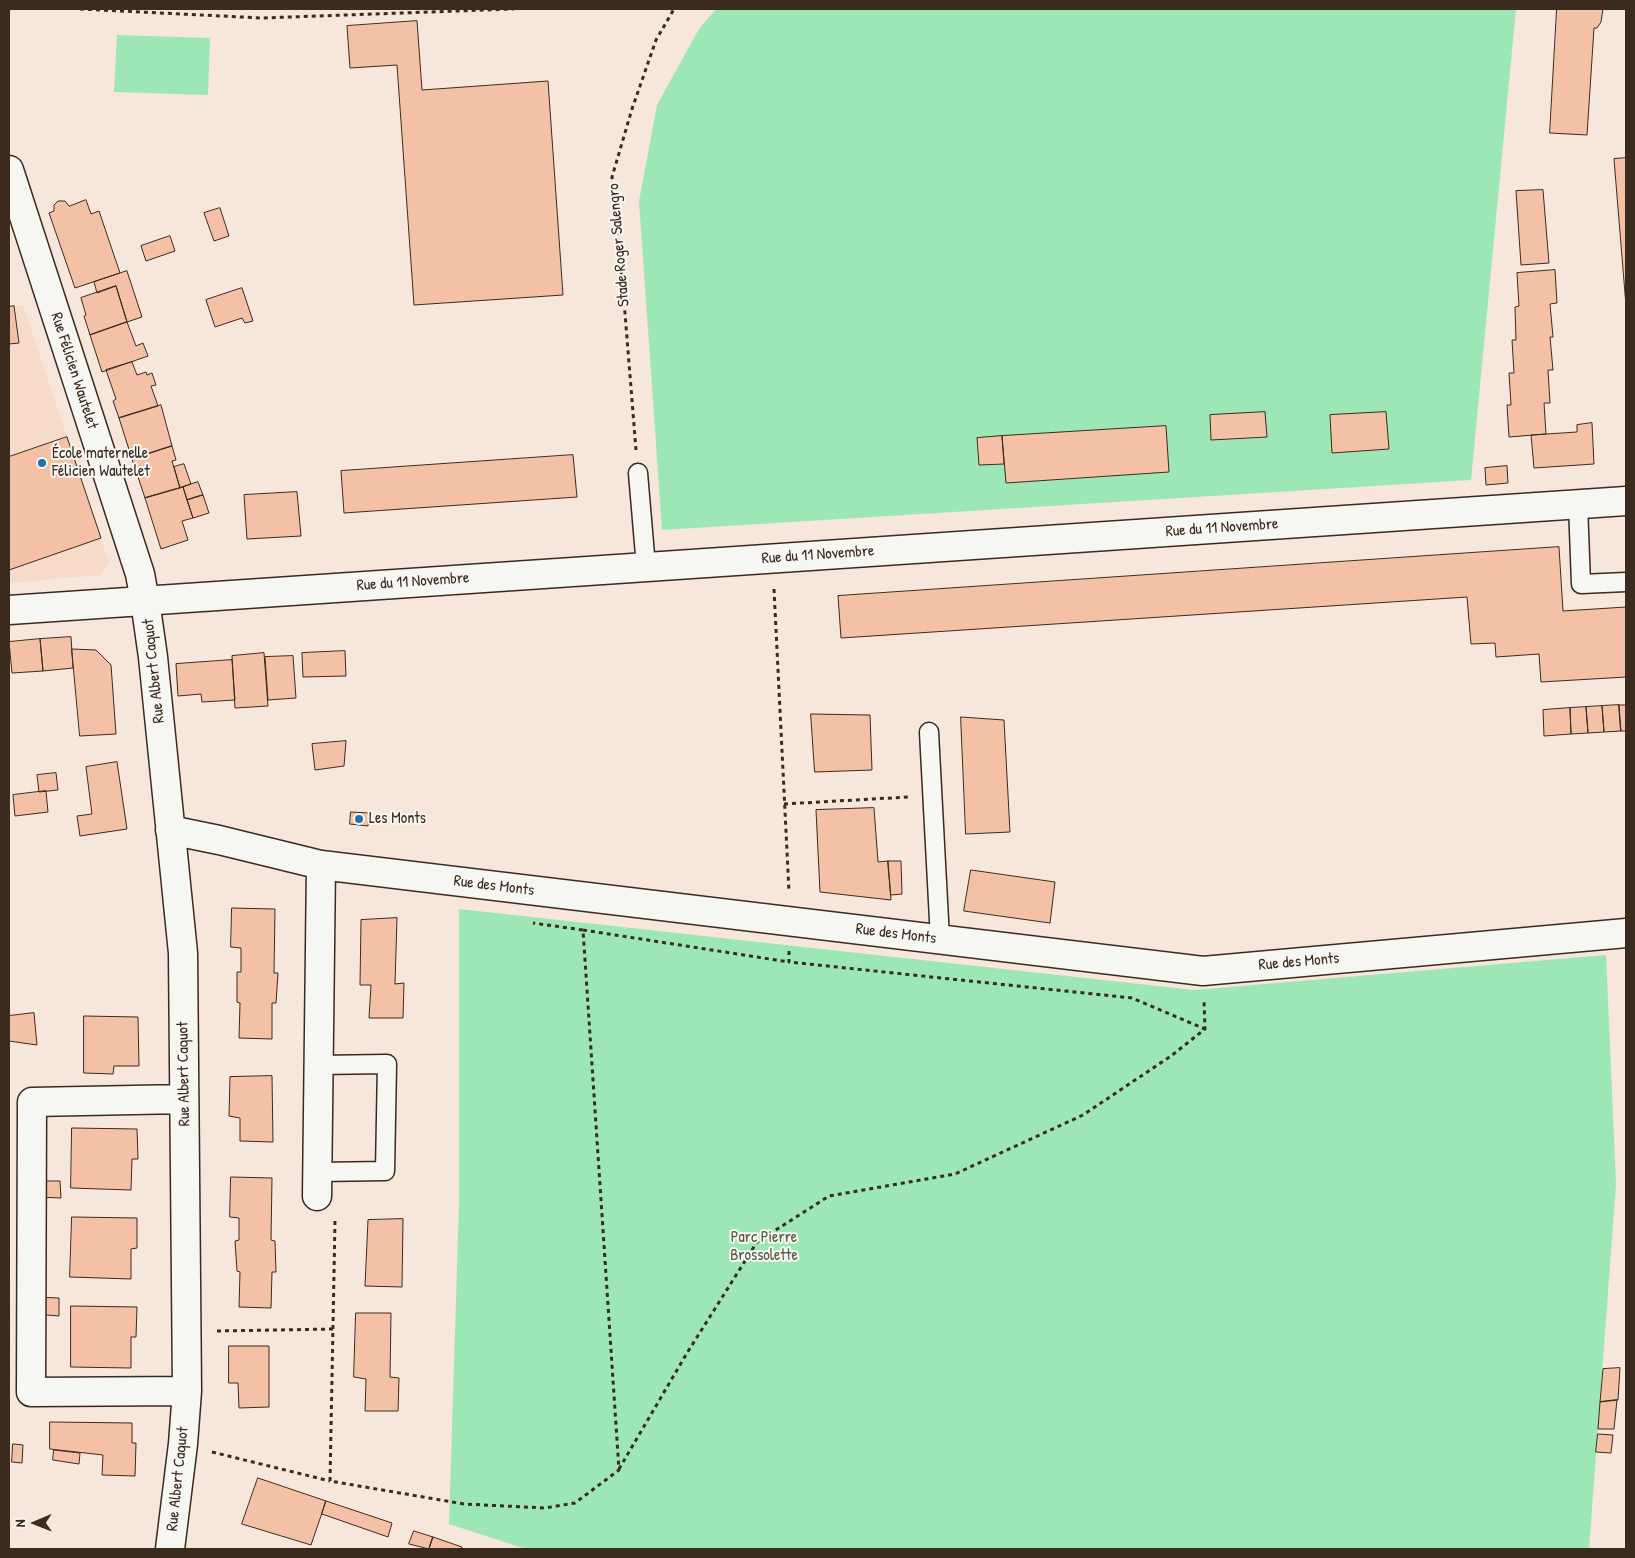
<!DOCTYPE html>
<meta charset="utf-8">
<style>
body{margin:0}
#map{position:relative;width:1635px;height:1558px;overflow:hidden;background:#f6e6db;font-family:"Patrick Hand",sans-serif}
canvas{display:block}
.frame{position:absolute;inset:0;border:10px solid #3b2a1e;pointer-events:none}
.north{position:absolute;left:10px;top:1498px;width:50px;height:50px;-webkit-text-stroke:4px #f6f6f2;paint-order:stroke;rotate:269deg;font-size:14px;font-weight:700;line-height:20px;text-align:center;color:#3b2a1e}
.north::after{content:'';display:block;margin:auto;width:18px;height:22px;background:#3b2a1e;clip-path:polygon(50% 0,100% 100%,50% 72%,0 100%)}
</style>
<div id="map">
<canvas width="1635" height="1558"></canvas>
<div class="frame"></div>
<div class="north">N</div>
</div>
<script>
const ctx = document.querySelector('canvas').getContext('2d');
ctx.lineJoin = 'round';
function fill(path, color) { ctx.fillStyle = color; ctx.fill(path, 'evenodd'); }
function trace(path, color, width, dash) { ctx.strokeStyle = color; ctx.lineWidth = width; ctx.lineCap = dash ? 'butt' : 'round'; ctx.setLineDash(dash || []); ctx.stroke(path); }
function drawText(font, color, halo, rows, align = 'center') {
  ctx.font = font + ' "Patrick Hand",sans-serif'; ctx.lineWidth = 4; ctx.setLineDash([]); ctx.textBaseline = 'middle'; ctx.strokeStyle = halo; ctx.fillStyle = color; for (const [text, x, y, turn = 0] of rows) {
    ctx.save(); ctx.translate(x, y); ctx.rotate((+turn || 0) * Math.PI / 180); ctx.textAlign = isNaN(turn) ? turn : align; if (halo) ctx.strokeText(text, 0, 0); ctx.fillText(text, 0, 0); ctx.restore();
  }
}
const built = new Path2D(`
 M23,305L109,563L101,575L9,583V307Z`);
const green = new Path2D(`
 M716,9H1516L1471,480L662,530L639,201L657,105L699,29Z
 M117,35L210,38L208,95L114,92Z
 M459,909L1194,990L1606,955L1616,1184L1589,1549H526L449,1524L459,1204Z`);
const building = new Path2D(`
 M1557,9H1603L1601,22L1597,28H1594L1587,135L1550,133Z
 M417,21L422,90L548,81L563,295L414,305L397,65L350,68L347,26Z
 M1626,158V306L1614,159Z
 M1543,190L1549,263L1521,265L1516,191Z
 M86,200L91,214L99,211L120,273L75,288L49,213L54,211V205L58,201H65L69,206Z
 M220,208L229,236L214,241L204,213Z
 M170,236L175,251L146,261L141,246Z
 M1555,270L1557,303L1550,304L1553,337H1550L1553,370H1548L1550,403H1544L1546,434L1509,437L1507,405H1511L1509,373H1514L1512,340H1516L1515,307L1519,306L1517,273Z
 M127,271L142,317L127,322L116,286L97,293L94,282Z
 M116,286L127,322L90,335L84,316L86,315L81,298Z
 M242,288L253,321L245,323L242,318L215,327L206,300Z
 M14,306L19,343L9,344V307Z
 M127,322L136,346L143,343L148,356L102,372L90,335Z
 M132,362L137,375L146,372L147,375L152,373L156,385L151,386L158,406L119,418L113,401L116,399L106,370Z
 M161,405L172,446L132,459L119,418Z
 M1265,412L1267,437L1211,440L1210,415Z
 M1386,412L1389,449L1332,453L1330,415Z
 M1592,423L1594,464L1534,468L1531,435L1577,432V425Z
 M1166,426L1169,472L1006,483L1002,436Z
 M1002,436L1004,464L979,465L977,438Z
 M67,437L101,538L9,570V457Z
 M172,446L176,460L172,461L180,488L145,498L132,459Z
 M573,455L577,497L344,513L341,471Z
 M184,464L191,484L180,488L174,467Z
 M1507,466L1508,483L1486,485L1485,468Z
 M198,482L203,495L187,500L183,487Z
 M183,487L193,518L182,521L188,540L161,549L145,498Z
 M297,492L301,536L247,539L244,495Z
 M203,495L209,513L193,518L187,500Z
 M1559,547L1563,611L1626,607V677L1541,682L1539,654L1496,657L1495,643L1471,644L1467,597L841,638L838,596Z
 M71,637L73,668L43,671L40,639Z
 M40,639L43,671L12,673L9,642Z
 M72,649L96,650L111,665L116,734L80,736Z
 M345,651L346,676L303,677L302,653Z
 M264,653L268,706L235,708L232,656Z
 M293,656L296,698L268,700L265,657Z
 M232,660L235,700L202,702L201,694L178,696L176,664Z
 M1619,705L1621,731L1604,732L1602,706Z
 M1619,705H1626V731H1621Z
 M1602,706L1604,732L1588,733L1586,707Z
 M1586,707L1588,733L1571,734L1570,708Z
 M1570,708L1571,734L1544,736L1543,710Z
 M811,714L870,715L872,770L815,772Z
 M961,717L1004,720L1010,832L966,834Z
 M346,741L344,766L315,770L312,744Z
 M117,762L127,829L80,836L77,816L92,814L86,767Z
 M56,773L58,790L39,792L37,775Z
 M46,791L48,812L15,816L13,795Z
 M874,808L878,862L888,861L891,900L820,892L816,810Z
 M351,812L369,813L368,826L350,824Z
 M888,861H901L902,894L891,895Z
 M971,870L1055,882L1050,923L964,911Z
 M232,908L275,909L274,973H278L276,1003H272V1039L239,1038L240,1003L237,1002V972H241V948L231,947Z
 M397,918L395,984L404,983L403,1018H369L371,985H360L361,920Z
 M34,1013L37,1045L9,1041V1016Z
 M84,1016L138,1017L139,1066H114L113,1074L84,1073Z
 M272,1076L273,1142L240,1141V1118L229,1116L230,1077Z
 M72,1128L137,1129L138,1159H132L131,1190L71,1188Z
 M231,1177L272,1178L271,1240L275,1241L276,1272H272L271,1308L239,1307L240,1272L237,1271L235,1241L239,1240V1218L230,1217Z
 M36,1181H60L61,1198L36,1197Z
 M72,1217L137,1218V1248L131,1249V1279L70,1277Z
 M403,1219L402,1287L365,1286L368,1220Z
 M35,1297L59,1298V1316L35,1314Z
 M71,1306L137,1307L136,1337H131V1368L71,1367Z
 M356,1313H391L390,1377L399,1378L398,1411H365L366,1379L354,1377Z
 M229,1346H269V1407L239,1408L238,1383H229Z
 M1620,1368L1618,1400L1600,1402L1603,1369Z
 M1617,1400L1614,1429H1598L1600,1402Z
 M50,1422L132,1423V1443H136L135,1476L102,1475L103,1455L50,1449Z
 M1598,1434L1613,1435L1611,1453L1596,1452Z
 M13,1444L23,1445L22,1463L12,1462Z
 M54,1450L80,1453L79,1464L53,1460Z
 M258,1478L326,1501L311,1545L242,1524Z
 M326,1501L392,1523L388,1537L322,1514Z
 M414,1531L433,1537L429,1549L409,1544Z
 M433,1537L462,1547L461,1549H429Z`);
const path = new Path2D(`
 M80,9L262,18L514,9
 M636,450L624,301L612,177L632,109L656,40L674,9
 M774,589L789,892
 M784,804L908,797
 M583,930L789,962
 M789,951V962L1132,998L1205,1029
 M335,1221L330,1481L464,1504L545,1508L575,1503L619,1470L583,930L533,923
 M217,1331L334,1329
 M212,1452L330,1481
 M619,1469L687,1353L757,1242L829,1196L955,1174L1083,1115L1171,1056L1205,1029L1204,1000`);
const lane = new Path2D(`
 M638,473L646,567
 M1578,504L1581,584L1626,582
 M929,732L940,939
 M318,1172L385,1171L387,1064L319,1065`);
const street = new Path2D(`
 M9,170L140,574L145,601L153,657L183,953L187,1391L183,1444L170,1549
 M9,610L1626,501
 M170,830L219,840L321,865L1203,971L1626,933
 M184,1099L32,1102L31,1392L187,1391
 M317,1196L321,865`);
const markers = [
 [42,463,5,"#1f6fb2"],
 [359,819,5,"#1f6fb2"]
];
const streetNames = [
 ["Stade Roger Salengro",619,245,-95],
 ["Rue Félicien Wautelet",74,371,72],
 ["Rue du 11 Novembre",1222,528,-4],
 ["Rue du 11 Novembre",818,555,-4],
 ["Rue du 11 Novembre",413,582,-4],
 ["Rue Albert Caquot",154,671,-96],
 ["Rue des Monts",494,886,7],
 ["Rue des Monts",896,934,7],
 ["Rue des Monts",1299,962,-5],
 ["Rue Albert Caquot",184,1074,-91],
 ["Rue Albert Caquot",178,1479,-84]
];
const poiNames = [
 ["École maternelle",52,454],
 ["Félicien Wautelet",52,472],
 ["Les Monts",369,819]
];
const parkNames = [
 ["Parc Pierre",764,1238],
 ["Brossolette",764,1256]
];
fill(built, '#f6dbcb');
fill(green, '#9de7b6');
fill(building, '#f5c1a6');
trace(building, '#3b2a1e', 1);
trace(lane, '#3b2a1e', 21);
trace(street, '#3b2a1e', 31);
trace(path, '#3b2a1e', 3, [4, 4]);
trace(lane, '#f6f6f2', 18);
trace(street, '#f6f6f2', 28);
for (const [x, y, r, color] of markers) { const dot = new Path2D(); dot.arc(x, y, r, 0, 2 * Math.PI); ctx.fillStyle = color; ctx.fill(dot); trace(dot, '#f6f6f2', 2); }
drawText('16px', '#3b2a1e', '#f6f6f2', streetNames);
drawText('16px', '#3b2a1e', '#f6f6f2', poiNames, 'left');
drawText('16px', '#545944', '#f6f6f2', parkNames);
</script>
